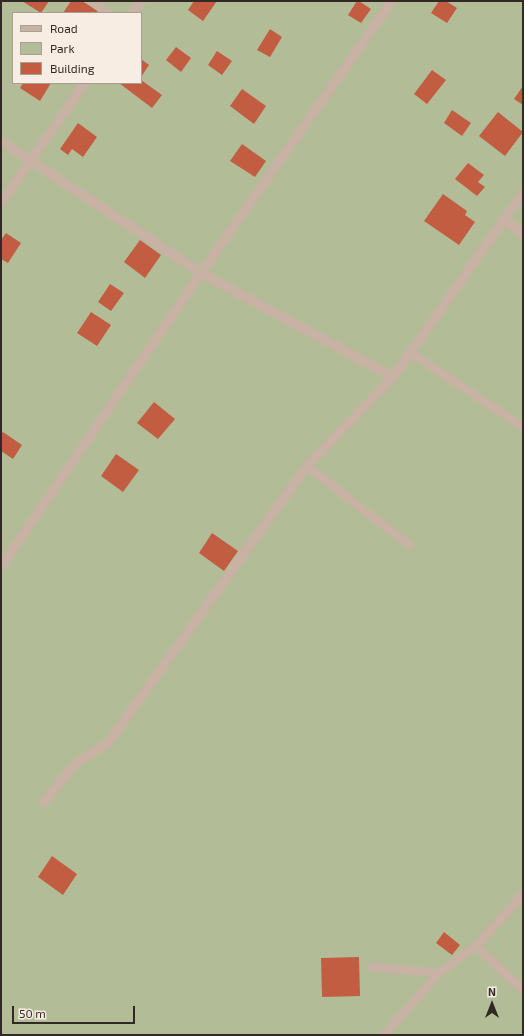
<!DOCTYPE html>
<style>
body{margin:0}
#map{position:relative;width:524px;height:1036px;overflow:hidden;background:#efe3d6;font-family:"Exo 2",sans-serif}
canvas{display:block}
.frame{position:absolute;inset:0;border:2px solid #322925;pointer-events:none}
.legend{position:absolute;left:12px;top:12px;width:130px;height:72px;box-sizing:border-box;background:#f8ede2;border:1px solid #a99f96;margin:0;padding:5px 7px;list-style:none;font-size:12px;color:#322925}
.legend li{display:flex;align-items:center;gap:8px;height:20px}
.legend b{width:20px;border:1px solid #a99f96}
.north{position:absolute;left:472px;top:984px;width:40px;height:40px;-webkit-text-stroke:3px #f8ede2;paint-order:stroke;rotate:0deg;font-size:11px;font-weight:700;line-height:16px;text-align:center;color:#322925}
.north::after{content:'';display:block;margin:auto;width:14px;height:18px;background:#322925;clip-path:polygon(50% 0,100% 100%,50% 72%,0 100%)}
.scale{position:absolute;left:12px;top:1006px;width:123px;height:18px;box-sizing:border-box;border:2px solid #322925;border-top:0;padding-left:5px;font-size:12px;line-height:14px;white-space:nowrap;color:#322925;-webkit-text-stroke:3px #f8ede2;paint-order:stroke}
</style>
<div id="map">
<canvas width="524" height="1036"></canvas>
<div class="frame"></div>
<ul class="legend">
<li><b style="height:5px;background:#c7b2a3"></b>Road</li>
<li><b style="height:11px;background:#b2bd97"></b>Park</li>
<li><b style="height:11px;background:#c25d42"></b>Building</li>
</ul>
<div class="north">N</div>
<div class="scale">50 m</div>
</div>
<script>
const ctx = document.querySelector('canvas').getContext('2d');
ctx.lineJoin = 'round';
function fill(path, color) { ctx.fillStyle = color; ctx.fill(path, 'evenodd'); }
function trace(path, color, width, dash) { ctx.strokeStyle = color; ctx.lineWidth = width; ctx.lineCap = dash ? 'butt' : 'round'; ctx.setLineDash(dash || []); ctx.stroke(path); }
const green = new Path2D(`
 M1,1H523V1035H1ZM13,13H141V83H13Z`);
const building = new Path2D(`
 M22,1H49L41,13Z
 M71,1H82L98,11L97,13H63Z
 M194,1H217L203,21L188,10Z
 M357,1H359L371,9L361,23L348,15Z
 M439,1H446L457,8L447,23L431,13Z
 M270,29L282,37L270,57L257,50Z
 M176,47L191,58L181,72L166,60Z
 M217,51L232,61L222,75L208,65Z
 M141,59L149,65L141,77Z
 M432,70L446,80L427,104L414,94Z
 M141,80L162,95L152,108L119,83H141Z
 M23,83H51L40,101L20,88Z
 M523,86V105L514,99Z
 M242,89L266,106L254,124L230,106Z
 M452,110L471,123L462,136L444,123Z
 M498,112L523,132L505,156L479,136Z
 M78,123L97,137L83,157L72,149L68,155L60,149Z
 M242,144L266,161L255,177L230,161Z
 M468,163L484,175L478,182L485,187L477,196L455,179Z
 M443,194L467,211L465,215L475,222L459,245L424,221Z
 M6,233L21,243L8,263L1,259V240Z
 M140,240L161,255L145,278L124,262Z
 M110,284L124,293L111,311L98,302Z
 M91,312L111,325L97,346L77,333Z
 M154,402L175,419L158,439L137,423Z
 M3,432L22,445L13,459L1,451V434Z
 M116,454L139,470L123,492L101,476Z
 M212,533L238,551L224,571L199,553Z
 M52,856L77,874L63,895L38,877Z
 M444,932L460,945L452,955L436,943Z
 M359,957L360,996L322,997L321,958Z`);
const lane = new Path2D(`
 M91,1L108,13
 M411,353L523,427
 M307,466L409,545
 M372,967L439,973
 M384,1035L439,973L476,946`);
const street = new Path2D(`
 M133,13L141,1
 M1,141L201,273L393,377L523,193
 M1,203L85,83
 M504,220L523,234
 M1,567L201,273L392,1
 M44,802L75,764L108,743L307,466L393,377
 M523,895L476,946L523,990`);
fill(green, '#b2bd97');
fill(building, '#c25d42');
trace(lane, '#c7b2a3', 9);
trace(street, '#c7b2a3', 10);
</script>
